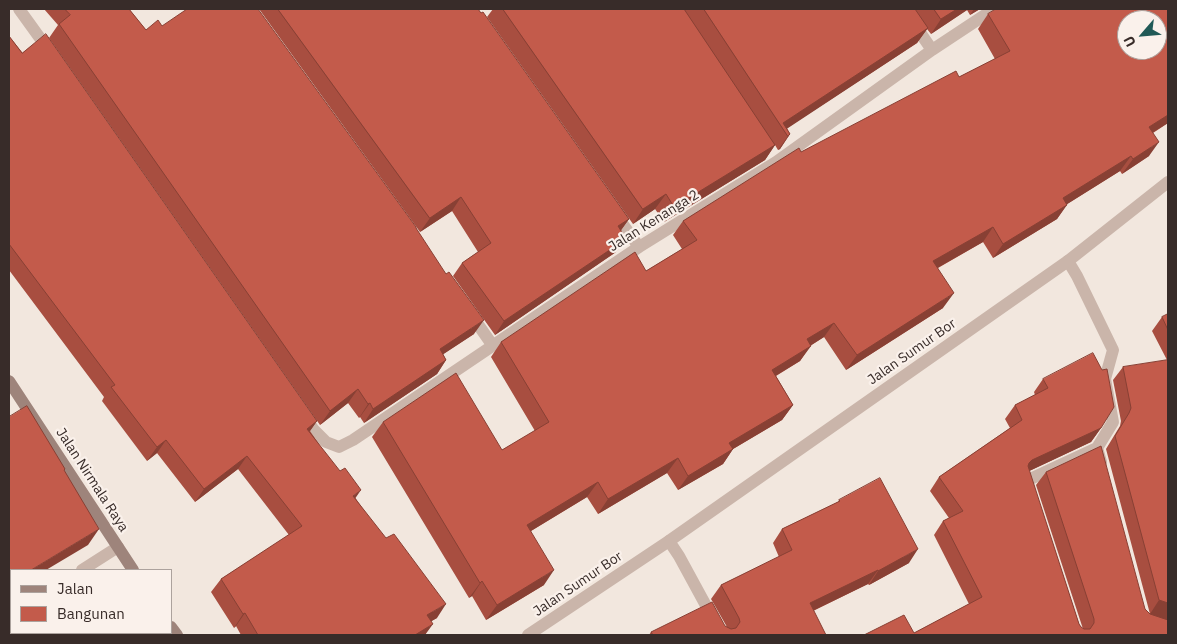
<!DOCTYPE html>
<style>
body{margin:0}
#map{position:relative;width:1177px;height:644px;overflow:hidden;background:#f2e7de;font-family:"IBM Plex Sans",sans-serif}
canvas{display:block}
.frame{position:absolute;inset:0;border:10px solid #382c29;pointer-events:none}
.legend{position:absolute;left:10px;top:569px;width:162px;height:65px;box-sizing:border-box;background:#faf1eb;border:1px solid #aca29d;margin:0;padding:6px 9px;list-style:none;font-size:15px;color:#382c29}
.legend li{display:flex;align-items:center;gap:10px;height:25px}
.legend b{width:25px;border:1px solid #aca29d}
.north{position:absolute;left:1117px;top:10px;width:50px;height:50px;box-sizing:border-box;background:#faf1eb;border:1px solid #aca29d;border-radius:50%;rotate:243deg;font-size:14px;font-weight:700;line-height:20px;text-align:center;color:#382c29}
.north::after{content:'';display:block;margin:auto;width:18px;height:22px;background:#205956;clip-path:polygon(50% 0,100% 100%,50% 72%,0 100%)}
</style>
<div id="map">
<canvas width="1177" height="644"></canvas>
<div class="frame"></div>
<ul class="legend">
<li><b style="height:6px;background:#9e847b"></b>Jalan</li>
<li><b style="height:14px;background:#c35b4b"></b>Bangunan</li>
</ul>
<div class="north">U</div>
</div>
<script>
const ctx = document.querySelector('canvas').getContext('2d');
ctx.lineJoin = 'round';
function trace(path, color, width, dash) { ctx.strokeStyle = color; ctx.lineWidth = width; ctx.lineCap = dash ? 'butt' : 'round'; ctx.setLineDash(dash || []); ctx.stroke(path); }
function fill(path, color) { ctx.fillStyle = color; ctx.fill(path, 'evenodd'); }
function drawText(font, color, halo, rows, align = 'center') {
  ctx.font = font + ' "IBM Plex Sans",sans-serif'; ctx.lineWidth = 4.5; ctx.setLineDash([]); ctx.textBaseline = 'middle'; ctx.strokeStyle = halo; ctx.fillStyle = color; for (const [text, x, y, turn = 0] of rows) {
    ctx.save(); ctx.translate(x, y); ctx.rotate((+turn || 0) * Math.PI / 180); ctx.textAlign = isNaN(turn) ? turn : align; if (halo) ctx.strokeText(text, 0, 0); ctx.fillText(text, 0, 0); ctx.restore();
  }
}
const minor = new Path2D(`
 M19,9L50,52
 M904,9L932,50
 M614,212L639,247
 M1068,261L1077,276L1113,350L1105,379L1113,422L1097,448L1101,462
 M470,313L493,346
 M303,415L314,430L326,442L339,447L353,440L639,247L776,162L932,50L994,9
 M1030,492L1026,481L1097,448
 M669,541L679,556L722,635
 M82,570L118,547
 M9,619L11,617`);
const tertiary = new Path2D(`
 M528,635L669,541L1068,261L1168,182`);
const secondary = new Path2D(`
 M9,381L133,570
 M171,627L177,635`);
const wall = new Path2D(`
 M44,9H129L146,30L162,26L416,228L474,334L443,354L446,360L437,374L364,423L360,417L359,418L348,403L320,425L49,38L58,25Z
 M259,9H478L629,219L621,230L626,239L616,252L495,335L453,276L462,263L478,252L452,211L420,232Z
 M493,9H980L970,15L967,10L931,34L927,29L917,43L787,128L790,134L780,149L778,150L775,145L765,160L664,222L655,209L633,224L487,17Z
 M1168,9V123L1153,133L1149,156L1122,174L1120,171L1067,204L1057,219L993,258L983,242L938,268L943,308L846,370L824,337L810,346L800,361L776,376L793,405L782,420L733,449L723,464L678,490L667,473L598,514L587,497L531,531L544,585L486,620L472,596L469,598L372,437L383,422L502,450L535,431L491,357L501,342L646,271L682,249L673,235L683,221L801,152L959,77L995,59L978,29L988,14Z
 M9,36L317,421L310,431L437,618L431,621L425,635H241L236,626L234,628L211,592L221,579L289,535L238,469L195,502L157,453L147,461L102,401L104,397L9,270Z
 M1168,314V635L914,633L969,604L934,535L943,521L949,518L930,491L939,477L1010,428L1005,419L1015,405L1035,395L1034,392L1043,379L1101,428L1091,442L1029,471L1079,624L1081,627L1083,629L1036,485L1046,472L1145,609L1150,614L1106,449L1120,426L1121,421L1113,380L1123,367L1167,360L1152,331L1162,317Z
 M839,500L909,563L869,585L868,584L813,611L826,635H649L651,632L725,626L727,627L711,599L721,585L779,557L773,543L782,529L838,502Z`);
const shadedWall = new Path2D(`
 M957,9H968L967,10L931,34L941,19Z
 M974,9H980L970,15Z
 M928,28L917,43L785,130L783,123Z
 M1168,115V123L1139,141L1149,127Z
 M790,134L780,149L778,150L788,136Z
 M1159,142L1149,156L1122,174L1133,159Z
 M775,145L765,160L664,222L674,207Z
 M1131,156L1120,171L1053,213L1063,198Z
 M666,194L655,209L633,224L643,209Z
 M461,197L452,211L420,232L430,218Z
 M1067,205L1057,219L993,258L1003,244Z
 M629,219L619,233L618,226Z
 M993,227L983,242L923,276L933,261Z
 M626,239L616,252L495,335L504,321Z
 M954,293L943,308L846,370L857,355Z
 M484,320L474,334L430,363L440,349Z
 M834,323L824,337L797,354L807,339Z
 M811,346L800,361L762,384L772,370Z
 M446,360L437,374L364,423L373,409Z
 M358,389L348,403L320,425L330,411Z
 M370,403L360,417L359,418L368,404Z
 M793,405L782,420L733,449L723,464L678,490L688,476L729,443Z
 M317,421L307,435V429Z
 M1101,428L1091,442L1023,474L1029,463L1032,460Z
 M166,440L157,453L147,461L157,447Z
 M247,456L238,469L195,502L204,489Z
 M678,458L667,473L598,514L608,499Z
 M598,482L587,497L516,540L527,525Z
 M361,490L352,503L353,496Z
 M99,529L88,545L46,570H31Z
 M918,549L909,563L869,585L878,571Z
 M554,570L544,585L486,620L497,605Z
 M878,570L868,584L800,617L810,603Z
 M482,581L472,596L469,598L480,583Z
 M11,592V601L9,603V594Z
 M1159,600L1168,603V620L1150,614Z
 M446,604L437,618L418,629L427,615Z
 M245,613L236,626L234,628L243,614Z
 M433,624L425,635H415Z`);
const building = new Path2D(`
 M65,9H129L146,30L158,20L162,26L187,9H258L416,227V228L446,274L449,272L484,320L440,349L446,360L373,409L370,403L368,404L358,389L330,411L59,24L70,15Z
 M278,9H478L481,13L483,12L629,219L618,226L626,239L504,321L462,263L491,243L461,197L430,218Z
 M503,9H684L775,145L674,207L666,194L643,209Z
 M704,9H915L928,28L783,123L790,134L788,136Z
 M934,9H957L941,19Z
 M996,9H1168V115L1149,127L1159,142L1133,159L1131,156L1063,198L1067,205L1003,244L993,227L933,261L954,293L857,355L834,323L807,339L811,346L772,370L793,405L729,443L733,449L688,476L678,458L608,499L598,482L527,525L554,570L497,605L482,581L480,583L383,422L456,373L502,450L549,422L501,342L635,252L646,271L697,240L683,221L799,148L801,152L956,71L959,77L1010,51L988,14ZM1127,20H1157V50H1127Z
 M46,34L317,421L307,429L340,471L345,468L361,490L353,496L386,538L394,534L446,604L427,615L433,624L415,635H258L245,613L243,614L221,579L302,526L247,456L204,489L166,440L157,447L111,387L115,385L9,244V36L22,53Z
 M1168,314V330L1162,317Z
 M1093,353L1102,370L1107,369L1114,407L1101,428L1032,460L1029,463L1028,466L1079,624L1081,627L1084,629H1090L1094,623V619L1046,472L1101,446L1145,609L1150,614L1168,620V635H864L904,615L914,633L982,597L943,521L963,511L939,477L1022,420L1015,405L1048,388L1043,379Z
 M1168,360V603L1159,600L1115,436L1129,413L1131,408L1123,367Z
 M27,406L65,469L64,470L99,529L31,570H11V592L9,594V417Z
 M880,478L918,549L878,571V570L810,603L826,635H653L651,632L712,602L725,626L731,629L736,628L740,622L739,618L721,585L792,550L782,529L840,501L839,500Z
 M71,633H127L129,635H66Z`);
const streetNames = [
 ["Jalan Kenanga 2",654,221,-32],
 ["Jalan Sumur Bor",912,352,-35],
 ["Jalan Nirmala Raya",92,480,57],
 ["Jalan Sumur Bor",578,584,-34]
];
trace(minor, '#cab5aa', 12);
trace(tertiary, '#cab5aa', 12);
trace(secondary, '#9e847b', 12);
fill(wall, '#a84e40');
fill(shadedWall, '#884034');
fill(building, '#c35b4b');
trace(building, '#884034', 1);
drawText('14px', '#382c29', '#faf1eb', streetNames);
</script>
